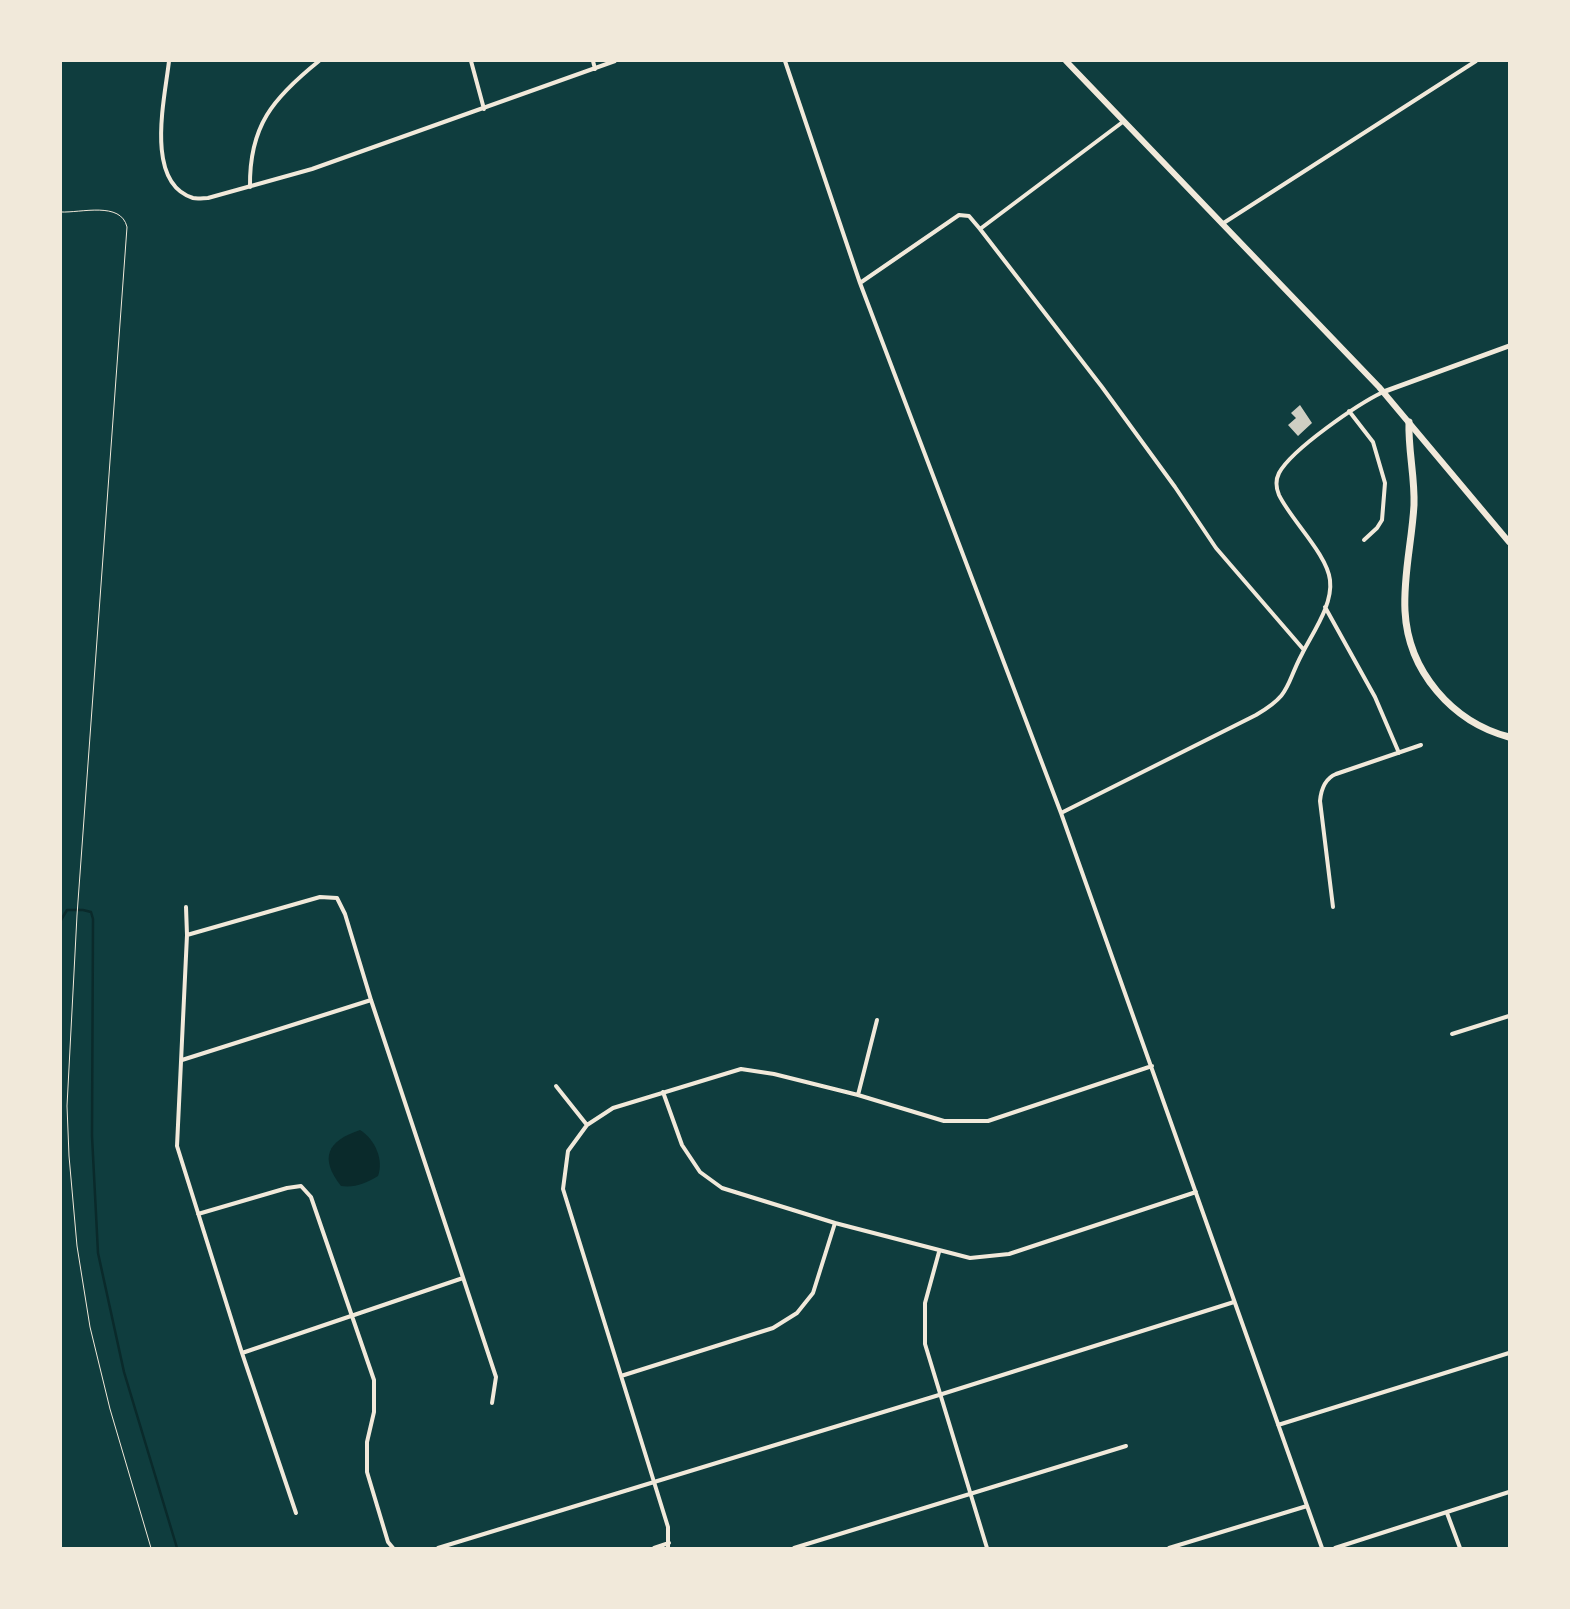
<!DOCTYPE html>
<style>
body{margin:0}
#map{position:relative;width:1570px;height:1609px;overflow:hidden;background:#0f3d3e;font-family:Ubuntu,sans-serif}
canvas{display:block}
.frame{position:absolute;inset:0;border:62px solid #f1e9da;pointer-events:none}
</style>
<div id="map">
<canvas width="1570" height="1609"></canvas>
<div class="frame"></div>
</div>
<script>
const ctx = document.querySelector('canvas').getContext('2d');
ctx.lineJoin = 'round';
function fill(path, color) { ctx.fillStyle = color; ctx.fill(path, 'evenodd'); }
function trace(path, color, width, dash) { ctx.strokeStyle = color; ctx.lineWidth = width; ctx.lineCap = dash ? 'butt' : 'round'; ctx.setLineDash(dash || []); ctx.stroke(path); }
const water = new Path2D(`
 M360,1130C375,1139 384,1160 378,1176C366,1183 355,1188 341,1186C319,1158 327,1141 360,1130Z`);
const stream = new Path2D(`
 M61,920L67,910H83L91,912L93,919L92,1136L98,1253L124,1372L177,1548`);
const building = new Path2D(`
 M1300,405L1312,423L1298,436L1288,425L1296,418L1291,413Z`);
const path = new Path2D(`
 M61,212C81,213 121,201 127,227L77,915L67,1106L69,1156L77,1246L90,1327L110,1409L151,1548`);
const minor = new Path2D(`
 M169,61C165,98 144,183 193,198C197,199 204,198 208,198L312,169L615,61
 M471,61L484,109
 M593,61L595,69
 M785,61L860,283L1061,813L1322,1548
 M250,187C249,126 273,98 319,61
 M1222,224L1476,61
 M980,229L1102,387L1175,487L1216,548L1304,650
 M860,283L959,215L969,216L980,229L1124,121
 M1349,411L1373,442L1385,483L1382,520L1377,528L1364,540
 M1325,607L1375,697L1399,753
 M1061,813L1256,715C1292,694 1285,686 1302,654C1313,632 1333,605 1330,580C1327,554 1291,520 1279,495C1276,488 1275,481 1279,473C1292,449 1358,404 1383,392
 M186,907L187,935L177,1146L242,1353L296,1513
 M1333,907L1320,801C1321,790 1324,779 1336,774L1421,745
 M187,935L320,897L337,898L345,914L371,1000L496,1377L492,1403
 M1452,1034L1509,1016
 M182,1060L371,1000
 M556,1086L587,1125
 M663,1092L682,1145L700,1172L722,1188L835,1223L970,1258L1009,1254L1196,1192
 M858,1095L877,1020
 M198,1214L287,1188L301,1186L311,1197L374,1380V1412L367,1442V1472L388,1542L393,1548
 M939,1252L925,1303V1344L987,1548
 M242,1353L463,1278
 M621,1376L773,1328L797,1313L813,1293L835,1223
 M1278,1425L1509,1353
 M1447,1513L1460,1548
 M438,1548L939,1395L1234,1302
 M654,1548L669,1543
 M668,1548V1527L563,1189L568,1151L587,1125L613,1108L741,1069L774,1074L858,1095L944,1121H988L1152,1066
 M794,1548L1126,1446
 M1169,1548L1307,1506
 M1335,1548L1509,1492`);
const secondary = new Path2D(`
 M1383,392L1509,346`);
const trunk = new Path2D(`
 M1066,61L1379,387L1509,542`);
const motorway = new Path2D(`
 M1409,422C1408,450 1415,477 1414,505C1412,541 1403,576 1405,611C1408,671 1452,722 1509,737`);
fill(water, '#0a2a2b');
trace(stream, '#0a2a2b', 2.5);
fill(building, '#cfcfc3');
trace(path, '#f1e9da', 1);
trace(minor, '#f1e9da', 4);
trace(secondary, '#f1e9da', 5);
trace(trunk, '#f1e9da', 6);
trace(motorway, '#f1e9da', 7);
</script>
